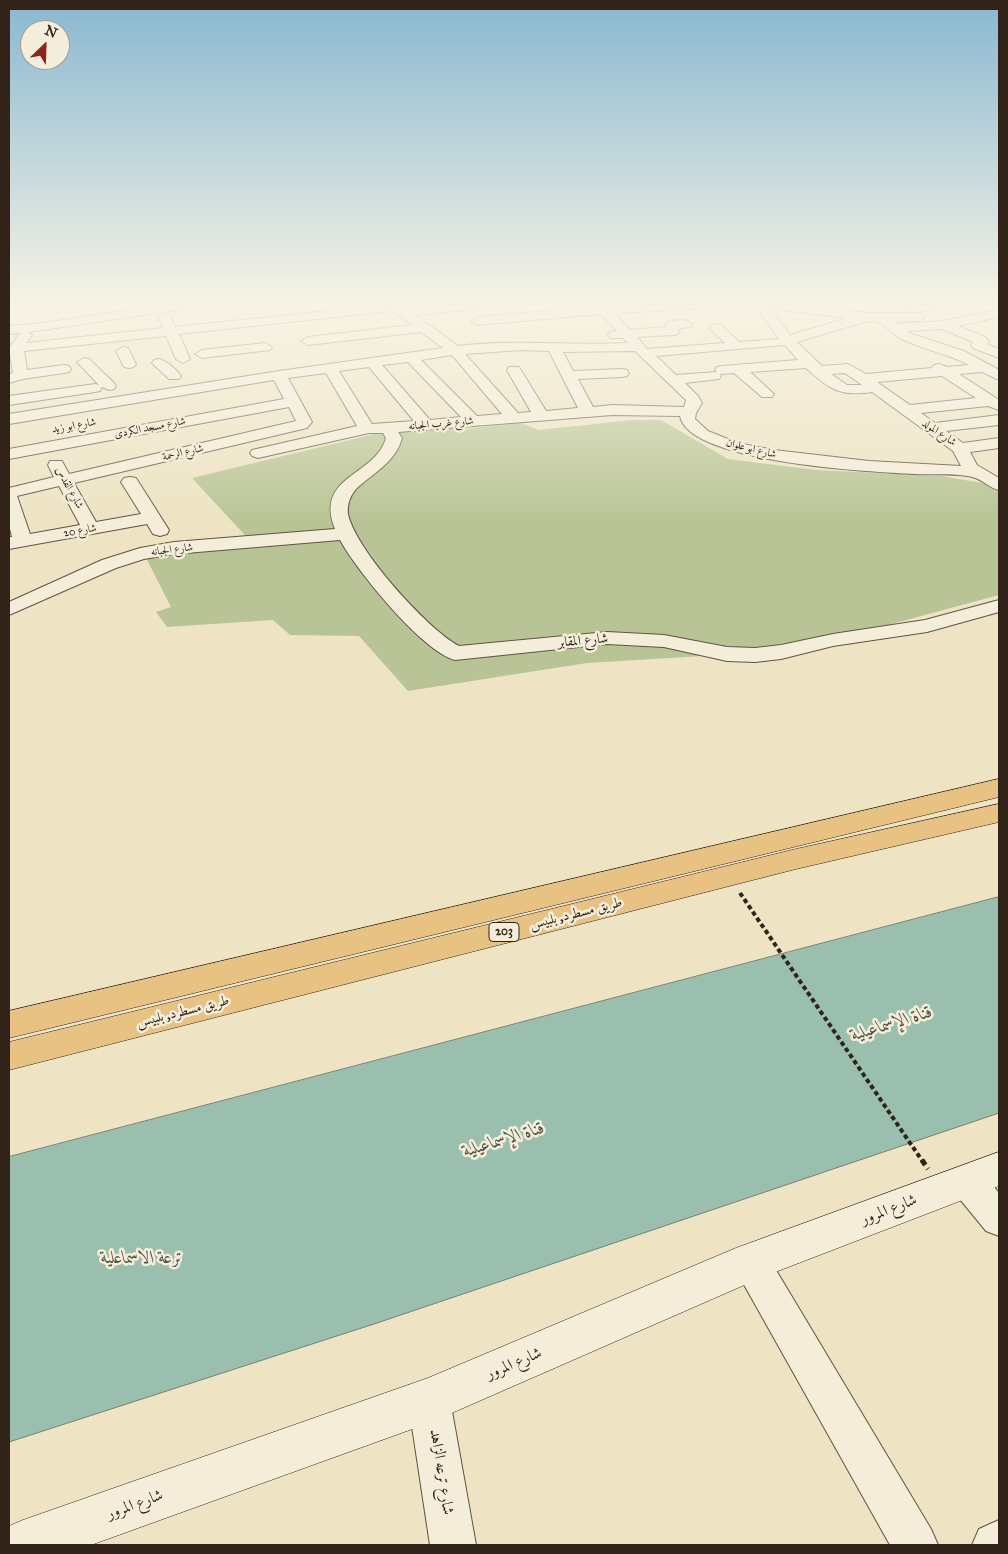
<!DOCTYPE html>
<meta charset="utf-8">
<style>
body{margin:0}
#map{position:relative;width:1008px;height:1554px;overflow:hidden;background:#eee4c4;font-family:"IM FELL Great Primer",serif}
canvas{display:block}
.frame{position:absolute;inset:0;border:10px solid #312318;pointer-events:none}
.north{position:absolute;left:20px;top:20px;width:50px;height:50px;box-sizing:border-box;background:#f4edd9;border:1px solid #a69c8c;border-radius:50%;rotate:24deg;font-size:14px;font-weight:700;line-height:20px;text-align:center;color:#312318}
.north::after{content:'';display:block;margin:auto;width:18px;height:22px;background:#8f2418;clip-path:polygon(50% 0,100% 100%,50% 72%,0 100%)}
</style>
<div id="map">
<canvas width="1008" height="1554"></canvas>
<div class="frame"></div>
<div class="north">N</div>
</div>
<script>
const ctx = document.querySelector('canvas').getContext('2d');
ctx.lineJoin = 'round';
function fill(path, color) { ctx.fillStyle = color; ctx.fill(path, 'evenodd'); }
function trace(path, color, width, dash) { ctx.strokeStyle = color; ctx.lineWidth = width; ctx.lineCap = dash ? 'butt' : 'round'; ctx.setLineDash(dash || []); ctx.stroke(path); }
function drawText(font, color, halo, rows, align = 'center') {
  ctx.font = font + ' "IM FELL Great Primer",Amiri,serif'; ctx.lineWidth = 5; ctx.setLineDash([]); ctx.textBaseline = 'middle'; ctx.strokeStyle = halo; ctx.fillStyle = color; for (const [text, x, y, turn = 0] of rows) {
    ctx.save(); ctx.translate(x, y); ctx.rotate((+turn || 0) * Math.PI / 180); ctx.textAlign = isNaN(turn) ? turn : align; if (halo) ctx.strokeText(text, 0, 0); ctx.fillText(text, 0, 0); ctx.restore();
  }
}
const green = new Path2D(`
 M632,420H661L728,459L816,470L941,476L994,485L999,488V595L888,625L719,655L587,663L408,691L359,636L290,635L273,620L167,627L156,612L171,607L144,554L255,546L192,478L391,430L464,429L521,423L539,430Z`);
const water = new Path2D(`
 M999,897V1113L377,1323L9,1442V1157Z`);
const pathFar1 = new Path2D(`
 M740,893L923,1162`);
const path = new Path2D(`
 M922,1160L928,1169`);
const minor = new Path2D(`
 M163,305H190L184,309L29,332L32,335L26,343L163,328L159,318L165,314L170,315L175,327L383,305H401L406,309L444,305H480L478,308L474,309L415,315L458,346C514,339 571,346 628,343L623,338H610L608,335L610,332L617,331L601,314L477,325L471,321L477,317L595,307L594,305H702L700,308L696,309L615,313L630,330L666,327L668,322C676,320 687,318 692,324L691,327L680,328L678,334L673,335L637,337L647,349L725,343L709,328L716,324L721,325L739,342L779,339L761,314L756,305H800L867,313H919L925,317L919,321H895L898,324L944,321L999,309V317L958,326L985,337L989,342L987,344L999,349V358L973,348L971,345L973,342L942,329L907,331L912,334L964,351L999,370V380L982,372L959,374L999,400V410L988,406L921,413L935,423L999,415V425L946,431L963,443L999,438V448L970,452L977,465L999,478V490C989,488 982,479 972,477C956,473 932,475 915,474C875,472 688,463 680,416L612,415L398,432L402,438C396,462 373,473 356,489C350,496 347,504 348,514C355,549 427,629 459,646L607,632L664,635L727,647L755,648L781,645L833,634L925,620L999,600V612L927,632L833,646L781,659L755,662L727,661L664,647L607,644L455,660C422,651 357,571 340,540L174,554L144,559L116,568L9,615V602L102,560L140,548L174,542L335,529C314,475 375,477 386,438L383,433H369L258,458L252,456L250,453L252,450L357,426L326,373L288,378L312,422L307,428L74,483L96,522L141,514L121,482L124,478L130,477L136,478L169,530L167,534L160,536L153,534L147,524L9,549V537H12L9,525V488L54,477L48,465L50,461H62L69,474L296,421L289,407L9,459V449L284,399L274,380L9,424V414L279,371L443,348L421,332L308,345L301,341L308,337L412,325L393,311L179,334L190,359L183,363L176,359L166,336L24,351L27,370L64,365L69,366L71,369L69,372L64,373L23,379L9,383V374L13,373L9,348L20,333L9,334V326L43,323ZM770,308L774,309L848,318L790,335ZM868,321C888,321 888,333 904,340C925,350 948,354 969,365L947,367L939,364L934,365L932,368L866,374L848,364L822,366L797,342ZM785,345L798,360L722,366L717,367L715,370L717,372L676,375L656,356ZM521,350L549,351L578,408L546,411L519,367H509L507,370L531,412L518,413L465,354ZM635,351L686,400L684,407L612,405L593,407L578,379L622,377L627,376L629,373L627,370L622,369L573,371L563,352ZM452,355L502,414L477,416L421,360ZM408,362L461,417L430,420L382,365ZM369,367L414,421L372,424L339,371ZM806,368C829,389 840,397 872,392L953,451L961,466L869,461L774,450L738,443L708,431L695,419L696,413L702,403L698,396L685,383L719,379L721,376L720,374L734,373L762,397H772L774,394L750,372ZM845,373L862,385H847L831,374ZM942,376L976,398L910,405L877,382ZM59,486L80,525L30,534L17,496Z
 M907,305H942C936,311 915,313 907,311L905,308Z
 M265,343L272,347L270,350L202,358L195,354L202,350Z
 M123,347L128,348L136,364L134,367L129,368L124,367L116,351Z
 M84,358L89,359L114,383L116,386L114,389L109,390L102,387L100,391L95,392L9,405V396L95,384L99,385L77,362Z
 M159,359C167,361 176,369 181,376L179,379H169L152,363L154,360Z
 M967,1165L980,1170L999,1193V1236L986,1231L954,1192L949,1181L954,1170Z
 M751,1244L764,1250L931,1529L938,1545H890L738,1274L732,1262L738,1250Z
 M429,1379L444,1385L450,1400L476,1545H430L408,1400L414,1385Z
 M999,1520V1545H972L979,1529Z`);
const secondary = new Path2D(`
 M999,1152V1186L765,1276L429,1423L91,1545H9V1526L23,1520L428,1378L736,1248Z`);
const primary = new Path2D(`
 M999,779V797L9,1038V1011Z
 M999,804V822L796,869L9,1070V1042L796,849Z`);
const farStreetnames = [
 ["شارع غرب الجبانه",441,424,-5],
 ["شارع ابو زيد",74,426,-10],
 ["شارع مسجد الكردى",150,428,-11],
 ["شارع المولد",939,433,34],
 ["شارع ابو علوان",751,449,14],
 ["شارع الرحمة",183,453,-13],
 ["شارع القدس",69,488,61],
 ["شارع 20",80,531,-10],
 ["شارع الجبانه",172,550,-7]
];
const shields = [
 [504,932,30]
];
const shieldNames = [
 ["203",504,932]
];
const streetNames = [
 ["شارع المقابر",583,641,-5],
 ["طريق مسطرد, بلبيس",576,914,-14],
 ["طريق مسطرد, بلبيس",183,1012,-14]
];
const nearStreetnames = [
 ["شارع المرور",889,1210,-21],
 ["شارع المرور",514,1364,-23],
 ["شارع ترعه الزاهد",441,1472,81],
 ["شارع المرور",135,1505,-20]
];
const nearWaternames = [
 ["قناة الإسماعيلية",892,1024,-17],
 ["قناة الإسماعيلية",504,1140,-17],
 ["ترعة الاسماعلية",142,1259]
];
fill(green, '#b8c495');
fill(water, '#9abfaf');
trace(water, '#708173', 1);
trace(minor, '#605343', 2);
trace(secondary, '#312318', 1);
trace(primary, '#312318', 1);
trace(pathFar1, '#312318', 4, [4.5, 3]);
trace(path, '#312318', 5, [6, 4]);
fill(minor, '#f4edd9');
fill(secondary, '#f4edd9');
fill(primary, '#e7c282');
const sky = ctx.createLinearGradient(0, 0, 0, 522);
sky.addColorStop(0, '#89b8d1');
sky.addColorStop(0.58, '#f7f3e4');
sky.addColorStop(1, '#f7f3e400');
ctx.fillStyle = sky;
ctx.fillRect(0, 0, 1008, 522);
drawText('11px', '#312318', '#f4edd9', farStreetnames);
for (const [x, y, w] of shields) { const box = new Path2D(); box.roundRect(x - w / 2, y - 9.5, w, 19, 4); ctx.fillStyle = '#f4edd9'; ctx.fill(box); trace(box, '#312318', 1); }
drawText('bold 12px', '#312318', null, shieldNames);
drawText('14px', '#312318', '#f4edd9', streetNames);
drawText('16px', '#312318', '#f4edd9', nearStreetnames);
drawText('italic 18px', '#505245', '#f4edd9', nearWaternames);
</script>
